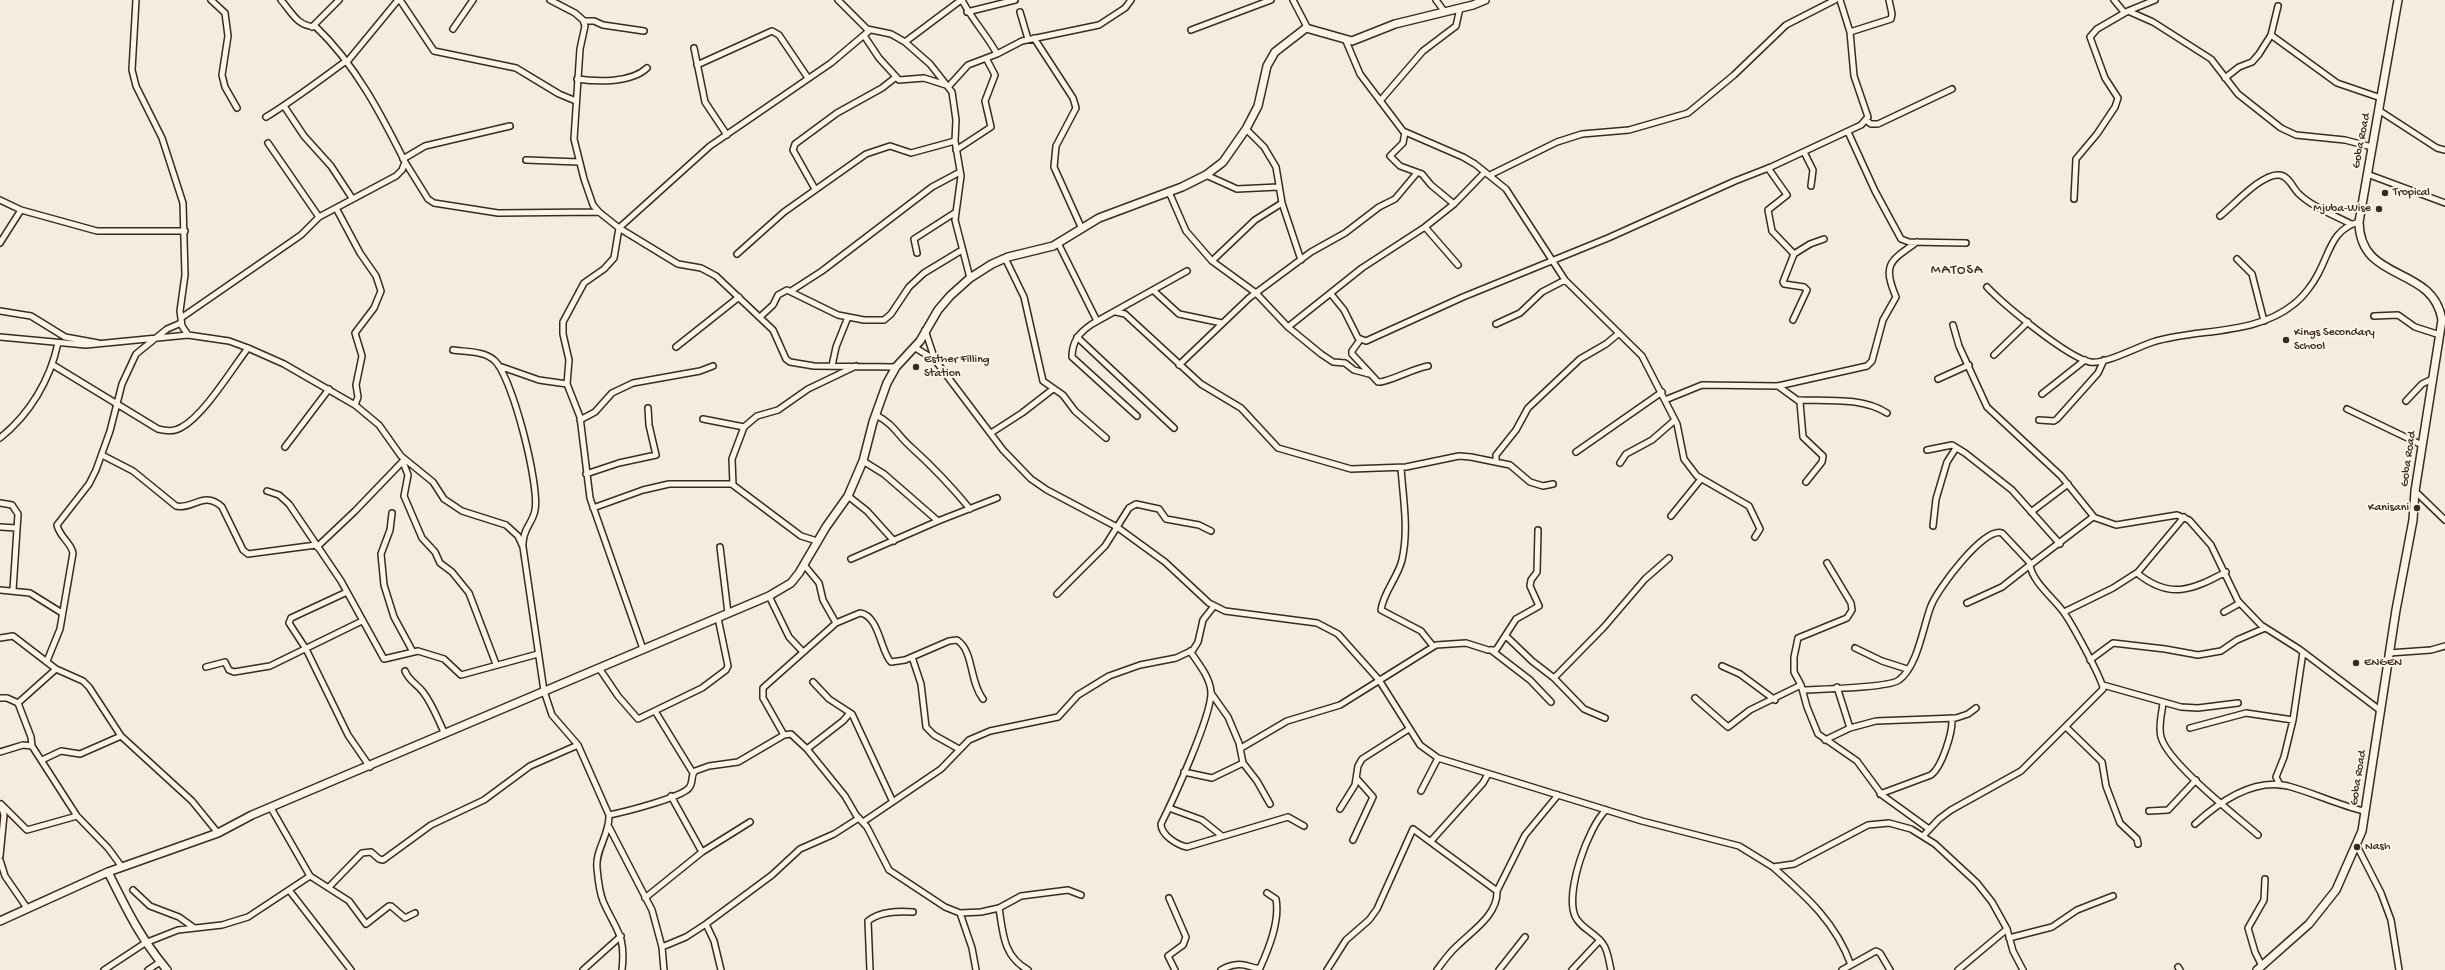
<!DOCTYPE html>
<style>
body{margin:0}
canvas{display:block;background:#f4eddd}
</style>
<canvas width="2445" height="970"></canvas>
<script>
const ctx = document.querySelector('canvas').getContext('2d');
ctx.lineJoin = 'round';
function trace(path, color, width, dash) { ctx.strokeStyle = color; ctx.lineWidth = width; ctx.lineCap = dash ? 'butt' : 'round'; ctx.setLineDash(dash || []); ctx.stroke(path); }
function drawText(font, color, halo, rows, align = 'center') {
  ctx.font = font + ' "Gochi Hand",sans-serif'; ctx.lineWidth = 4; ctx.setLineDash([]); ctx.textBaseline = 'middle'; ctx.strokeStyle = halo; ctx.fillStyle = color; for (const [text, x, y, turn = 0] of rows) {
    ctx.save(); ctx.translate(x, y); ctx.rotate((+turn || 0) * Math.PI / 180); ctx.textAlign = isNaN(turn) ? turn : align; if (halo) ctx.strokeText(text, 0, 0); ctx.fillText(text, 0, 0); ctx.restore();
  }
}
const street = new Path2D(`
 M136,0L132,70L136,86L162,138L183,203L185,275L180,311L182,326L188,335L229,341L248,348L284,364L355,405L379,425L401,456L433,482L444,499L462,511L506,525L518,536L523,547L544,691L552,715L578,745L609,815C610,834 595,850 597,868C598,879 599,891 603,901C616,931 626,934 622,970
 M211,0L225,13L228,36L222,75L225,87L237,108
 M400,0L434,51L516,68L559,94L576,101
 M550,0L575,13L583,20L585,26L580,49L574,139L584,179L593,205L599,212L619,228L678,264L701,268L716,276L773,330L786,359L790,362L814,366L896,367
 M838,0L867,29L891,34L905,42L930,64L952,92L956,120L955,141L961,176L955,220L970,278
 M962,0C972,20 987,35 997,54
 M1293,0L1307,27
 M1436,0L1444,11
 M2114,0L2124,12
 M2128,11L2155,0
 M967,12L1015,0
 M1020,12L1028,39
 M584,21H594L603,25L644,31
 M312,27L339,0
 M453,29L473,0
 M1191,30L1271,0
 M1850,32L1891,19L1892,14L1889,0
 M2271,35L2337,83L2381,98
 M865,37L879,58L899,80L924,78L949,86L968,65L997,54L1022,41L1099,25L1125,8L1131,0
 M1034,38L1073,98L1076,108L1056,146L1054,167L1082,229
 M1346,41L1360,74L1403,131L1463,157L1475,164L1506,189L1565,280L1642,356L1677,424L1684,459L1697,476L1749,506L1760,529L1755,537
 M905,42L961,0
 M694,48L705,102L727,135
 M347,62L398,0
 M697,65L772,31L779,35L808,78
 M2225,78L2239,67L2252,62L2259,54L2271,35L2278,6
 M577,79C598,82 631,83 647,68
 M1380,101L1423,51L1456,26L1460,8
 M284,106L304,136L331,166L352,198
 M2380,111L2437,148L2445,150
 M266,117C294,100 320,80 346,61
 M1867,121L1871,124H1878L1952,89
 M1246,129L1264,147L1276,167L1282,203L1301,260
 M1405,132L1403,143L1390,156L1400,166L1422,174L1431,185L1454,204
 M1848,132L1875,191L1901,239L1909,242L1966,243
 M268,143L319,217
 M956,150L991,127L985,101L995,75L986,58
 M1804,152L1813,170L1811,186
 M403,159L425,146L510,126
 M526,160L579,162
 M405,162L428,199L434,203L498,213L599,212
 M1768,168L1787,195L1768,210L1772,231L1794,254L1783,282L1784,284L1804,287L1807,290L1793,320
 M2367,174L2445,203
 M1206,175L1237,189L1278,187
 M1490,175L1557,142L1582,134L1629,130L1688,113L1734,75L1786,25L1835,0
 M815,189L793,150L795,144L837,113L882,88L896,77
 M1169,192L1186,231L1212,261L1256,293L1288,327L1321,354L1333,362L1345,363L1354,370L1369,374
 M2074,199L2076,159L2097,134L2115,107L2118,98L2105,78L2090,37L2097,29L2128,11L2153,22L2211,59L2238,94L2281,128L2296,135L2345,140L2372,147
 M0,200L21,210L97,231H185
 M336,208L360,253L376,276L381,291L374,308L355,333L362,356L356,385L358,397L355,405
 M2220,216C2233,206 2262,173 2279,175C2288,175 2293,188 2298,193C2312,207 2334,215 2351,224
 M1425,227L1458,265
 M0,243L21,210
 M1058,243L1097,321
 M917,253L914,239L956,212
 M737,254L784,212L866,154L890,146L911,153L955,141
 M1794,254L1810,244L1824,239
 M1005,258L1024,297L1043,381L1063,395L1075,411L1106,438
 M2237,259L2252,274L2264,321
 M1212,261L1255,220L1282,203
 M1987,287C2004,305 2067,357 2090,362C2104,365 2137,347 2153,342C2198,328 2255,336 2294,304C2303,297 2313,284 2318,274C2330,252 2332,229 2359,222
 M791,291L822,271L932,187L960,172
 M1154,291L1179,314L1222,323
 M1331,294L1344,310L1358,338L1366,341L1463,297L1608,238L1735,181L1771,167L1861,125L1868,117L1854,76L1850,32L1840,0
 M0,311L31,316L65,337L98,343
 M1116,312L1125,314L1201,384L1241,408L1278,448L1351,469L1406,467L1459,456L1471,457L1510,465L1530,482L1543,486L1553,484
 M2374,316L2398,315L2415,327L2440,335
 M760,317L773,305L778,295L787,290L838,315L864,320H884L891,314L909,287L924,273L962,250
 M181,318L301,235L319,217L396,176L402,170L405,162C381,114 355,64 316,27C297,26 293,14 281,0
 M1496,324L1520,313L1542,292L1565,280
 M1953,325L1959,346L1987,407L2061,476L2094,517
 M1288,327L1362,268L1425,227L1454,204L1485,172
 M925,330L935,360
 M0,337L86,345L188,335
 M1077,337L1174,428
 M1360,340L1352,351V354L1378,382C1387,383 1414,368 1428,366
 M676,347L739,297
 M914,347L935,360L1003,450L1031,479L1047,490L1117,527L1165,562L1209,603L1225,611L1317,623L1338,634L1379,680L1420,745L1438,758L1642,821L1739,846L1773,867L1794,864L1868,825L1889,823L1911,829L1935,844L1977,883L1992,902L2007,929L2013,951L2023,970
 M453,350C466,352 484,351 494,360C512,375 540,486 535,510C533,523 523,528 523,544
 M1994,355L2028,322
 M53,365L158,429C167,431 174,432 182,427C204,415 232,369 248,348
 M1179,365L1249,298L1311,252L1345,233L1379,207L1395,199L1416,174
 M499,366L539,380L567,384
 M832,366L836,347L848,317
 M1938,379L1969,365
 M1778,386L1800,402L1803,437L1823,456L1822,462L1806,482
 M2042,394L2085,360
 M1665,400L1702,385L1778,386L1867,366L1872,361L1883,320L1896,297C1882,264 1890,261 1917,242
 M1798,400C1827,401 1862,397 1887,413
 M2406,401L2422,384L2432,379
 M2347,409L2422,445
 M876,415C895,425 897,435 912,448C933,467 952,487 970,509
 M1137,416L1072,357C1072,341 1080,332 1092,324L1187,271
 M703,419L744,427L757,416L778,410L808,389L856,366
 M580,420L595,412L612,393L633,383L700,371L713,366
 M2039,420L2054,421L2057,419L2098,373L2104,360
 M744,427L732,459L733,485L801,536L817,541
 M991,433L1022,413L1053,389
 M0,438C30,414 50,380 58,343
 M285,447L329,389
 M1927,450L1952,445L1965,453L2012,490L2060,544
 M1576,452L1662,392
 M102,455L133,471L176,506C193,510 204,490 222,507L243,550L248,554L316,545
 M863,461L884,474L938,521
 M1496,461V455L1516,430L1528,408L1580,359L1606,344L1618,334
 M403,462L408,475L404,496L422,538L435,552L440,563L452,572L469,593L496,664
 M1620,463L1626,454L1652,440L1675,420
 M1401,468C1403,498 1409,529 1402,560C1398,577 1383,593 1381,610L1421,631L1433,646
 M586,474L619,463L656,455L649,425L648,408
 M267,491L279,495L289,504L341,581L384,659L418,651L444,659L461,675L538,654
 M2415,491L2445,520
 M848,496L867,511L894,541
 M0,503L12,505L18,514L13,590
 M593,508L643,490L669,484H732
 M2031,512L2068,484
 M392,513L390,530L381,554L384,585L394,617L413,652
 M1671,516L1701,479
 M1933,526L1936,499L1947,462L1956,448
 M0,527L17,528
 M317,547L355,511L404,460
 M720,547L728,613
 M851,559L938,521L997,498
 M1827,563L1851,603L1852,610L1847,618L1798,638L1794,657V672L1801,685L1807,707L1818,734L1857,761L1882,795L1929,829
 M805,566L819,583L823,600L836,623
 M2137,573C2170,600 2192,590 2226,572
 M0,590L30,593L62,613
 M347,592L291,618L289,623L306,649L348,735L370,767
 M1057,594L1105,546L1129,508L1136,504L1159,509L1166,519L1199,525L1211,531
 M769,596L789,637L803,652
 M1967,603L2002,587L2030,565
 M2064,612L2113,588L2138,572L2184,517
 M2224,612L2240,603
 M1506,636L1532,661L1554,678L1584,709L1605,718
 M0,638L13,636L56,669L83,681L89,687L121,736L192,801L218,833
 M1855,648L1882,661L1907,669
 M643,649L590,498L580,417L567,384L569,360L563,334V322L584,283L604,269L614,258L619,228L710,146L831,63L870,30
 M1491,650L1530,680L1551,702
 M1190,651C1198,663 1210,677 1211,692C1212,715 1173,800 1161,824C1161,835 1177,845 1187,847L1288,817L1304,826
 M2389,653L2431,650L2445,646
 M912,657L921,684L926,727L934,735L959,749
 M2090,660L2113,643L2165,649L2198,655L2221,651L2237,640L2265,628
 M47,661L60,629L73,553C71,542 60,538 57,525L89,484L96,470L110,431L122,384L136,354L167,329L181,323
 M1722,666L1740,674L1775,700
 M206,667L225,662L229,670L234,672L270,666L362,621
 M599,668L618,696L638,719L702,688L726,670L728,666L718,618
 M405,671C409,681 417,684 423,692C433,705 438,720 445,734
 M1554,678L1604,627L1645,579L1669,558
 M813,682L829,699L852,714L892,800
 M2103,685L2181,707L2198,708L2238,703
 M1837,687L1850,728
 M1803,690C1820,689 1889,688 1899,680C1918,666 1923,626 1931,606C1937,590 1984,526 2002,533L2031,564
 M1211,693L1228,717L1239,743L1243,763L1257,781L1270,804
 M0,698H7L18,703L31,737L32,746
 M1695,698L1728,727L1750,710L1801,685
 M18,703L56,669
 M2163,703C2162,713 2158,726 2161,737C2168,763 2236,816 2258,835
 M655,711L693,773
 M2066,727L2102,762L2106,786L2120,823L2137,839L2138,844
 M2190,728L2246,713L2293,720
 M784,735L763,698V688L836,623L860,613C879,615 881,653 891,662L905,660L949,641L957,640C974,651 969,681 983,699
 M1825,740L1850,728L1876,721L1956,718L1968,714L1976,708
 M1241,748L1287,721L1340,705L1436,645L1466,643L1488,650H1496L1516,619L1539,606L1530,586L1531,580L1537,572L1538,530
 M807,749L843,721L850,713
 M0,752L23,745L32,746L77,816L108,848L122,867
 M42,760L61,751L80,754L121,736
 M1184,772L1212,778L1243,763
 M2280,785L2276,777L2284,757L2293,720L2303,652
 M1421,791L1438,758
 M1880,794L1931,775C1942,767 1953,732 1952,718
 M671,796L702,852
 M1,804L27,830L77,816
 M271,808L310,876L349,901L366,924L389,906H391L405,918L415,913
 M1169,808L1202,820L1222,836
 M1340,809L1355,785L1358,766L1362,759L1409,729
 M1606,810C1588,827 1565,892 1575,916C1580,928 1596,933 1603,944C1608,950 1609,962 1611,970
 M2149,811L2168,810L2196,780
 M609,815C624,812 680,798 689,788C694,782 690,776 695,771L709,766L738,762L784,735L791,734L807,749L845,796L856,815L867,827L889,870L945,907L960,913L981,912L999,908L1021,896L1068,890L1081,895
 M863,822L941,769L969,740L990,731L1058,717L1078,695L1109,676L1140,665L1176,658L1193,650L1198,642L1203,620L1214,606
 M2195,824C2219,802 2254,778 2288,786C2314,793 2338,805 2364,811
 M609,827L652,910L662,947L664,970
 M1923,836L1939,819L1951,810L2021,771L2103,689C2103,680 2070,620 2062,610C2053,598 2032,581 2030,565L2093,517L2116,525L2177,515L2189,520L2211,545L2238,601L2261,625L2299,649L2381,711
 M1353,840L1373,797L1357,779
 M1431,841L1483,783L1488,774
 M2357,846L2381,893L2391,920L2399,970
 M0,856L4,815L1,805
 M0,860L5,876L27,908
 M1774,868C1807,897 1836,923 1851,965L1876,951L1880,953L1890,970
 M329,887L362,853L371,852L379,859L383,860L431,825L484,800L530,766L578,745
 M133,890L150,906L179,917L193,927
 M289,890L351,970
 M1497,891L1525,835L1558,795
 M645,898L702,852L750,822
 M1169,898L1186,937L1183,945L1168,956L1175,970
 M999,908C1003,933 1003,956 1028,970
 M960,913L972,948L976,970
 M706,924L714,941L721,970
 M2009,938L2052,927L2077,910L2113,896
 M662,947L686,937L706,924L772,875L800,849L834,834L859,818
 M2262,966L2255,952L2248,928L2264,900L2265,879
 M2178,967L2180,970
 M104,970L145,943L178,930L222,925L248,917L310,876
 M148,970L160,962
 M583,970L621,936
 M870,970L868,921C880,911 898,911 913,912
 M1221,970C1243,958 1251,970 1260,968C1269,948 1280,921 1276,899L1267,893
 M1327,970L1346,940L1369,920L1377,909L1413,829L1497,891C1498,915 1472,931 1457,946C1449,953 1443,962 1437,970
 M1499,970L1525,937
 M1572,970L1600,940
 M1842,970L1851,965
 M1958,970L2007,929`);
const secondary = new Path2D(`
 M108,872C127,910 139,936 167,970
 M0,921L108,872L218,833L252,815L769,596L791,583L799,573L826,527L848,496L863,461L873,422L887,383L896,367L920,341L938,310L950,296L970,278L992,264L1008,257L1053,246L1099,218L1182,187L1206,175L1223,162L1246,129L1258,106L1267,66L1275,52L1306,28L1352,41L1395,24L1473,5L1485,0
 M2257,970L2309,924L2336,890L2362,831L2396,610L2413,520L2415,491L2442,320C2433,264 2360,284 2359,222L2398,0`);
const markers = [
 [2385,193,4,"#3b2a1e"],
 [2379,209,4,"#3b2a1e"],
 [2286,340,4,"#3b2a1e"],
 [916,367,4,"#3b2a1e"],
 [2417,508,4,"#3b2a1e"],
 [2356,663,4,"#3b2a1e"],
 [2357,847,4,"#3b2a1e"]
];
const streetNames = [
 ["Goba Road",2362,141,-79],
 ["Goba Road",2409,459,-82],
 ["Goba Road",2359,778,-81]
];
const poiNames = [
 ["Tropical",2393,193],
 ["Mjuba-Wise",2371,209,"right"],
 ["Kings Secondary",2294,333],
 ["School",2294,347],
 ["Esther Filling",924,360],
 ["Station",924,374],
 ["Kanisani",2409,508,"right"],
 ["ENGEN",2364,663],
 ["Nash",2365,847]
];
const quarterNames = [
 ["MATOSA",1957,271]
];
trace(street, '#3b2a1e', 8);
trace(secondary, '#3b2a1e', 10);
trace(street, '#fcf5e5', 5);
trace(secondary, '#fcf5e5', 7);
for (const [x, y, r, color] of markers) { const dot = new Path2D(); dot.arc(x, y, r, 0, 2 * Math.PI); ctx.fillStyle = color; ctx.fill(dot); trace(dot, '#fcf5e5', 1.5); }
drawText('12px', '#3b2a1e', '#fcf5e5', streetNames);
drawText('12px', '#3b2a1e', '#fcf5e5', poiNames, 'left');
ctx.letterSpacing = '1px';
drawText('14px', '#3b2a1e', '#fcf5e5', quarterNames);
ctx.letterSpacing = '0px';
</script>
